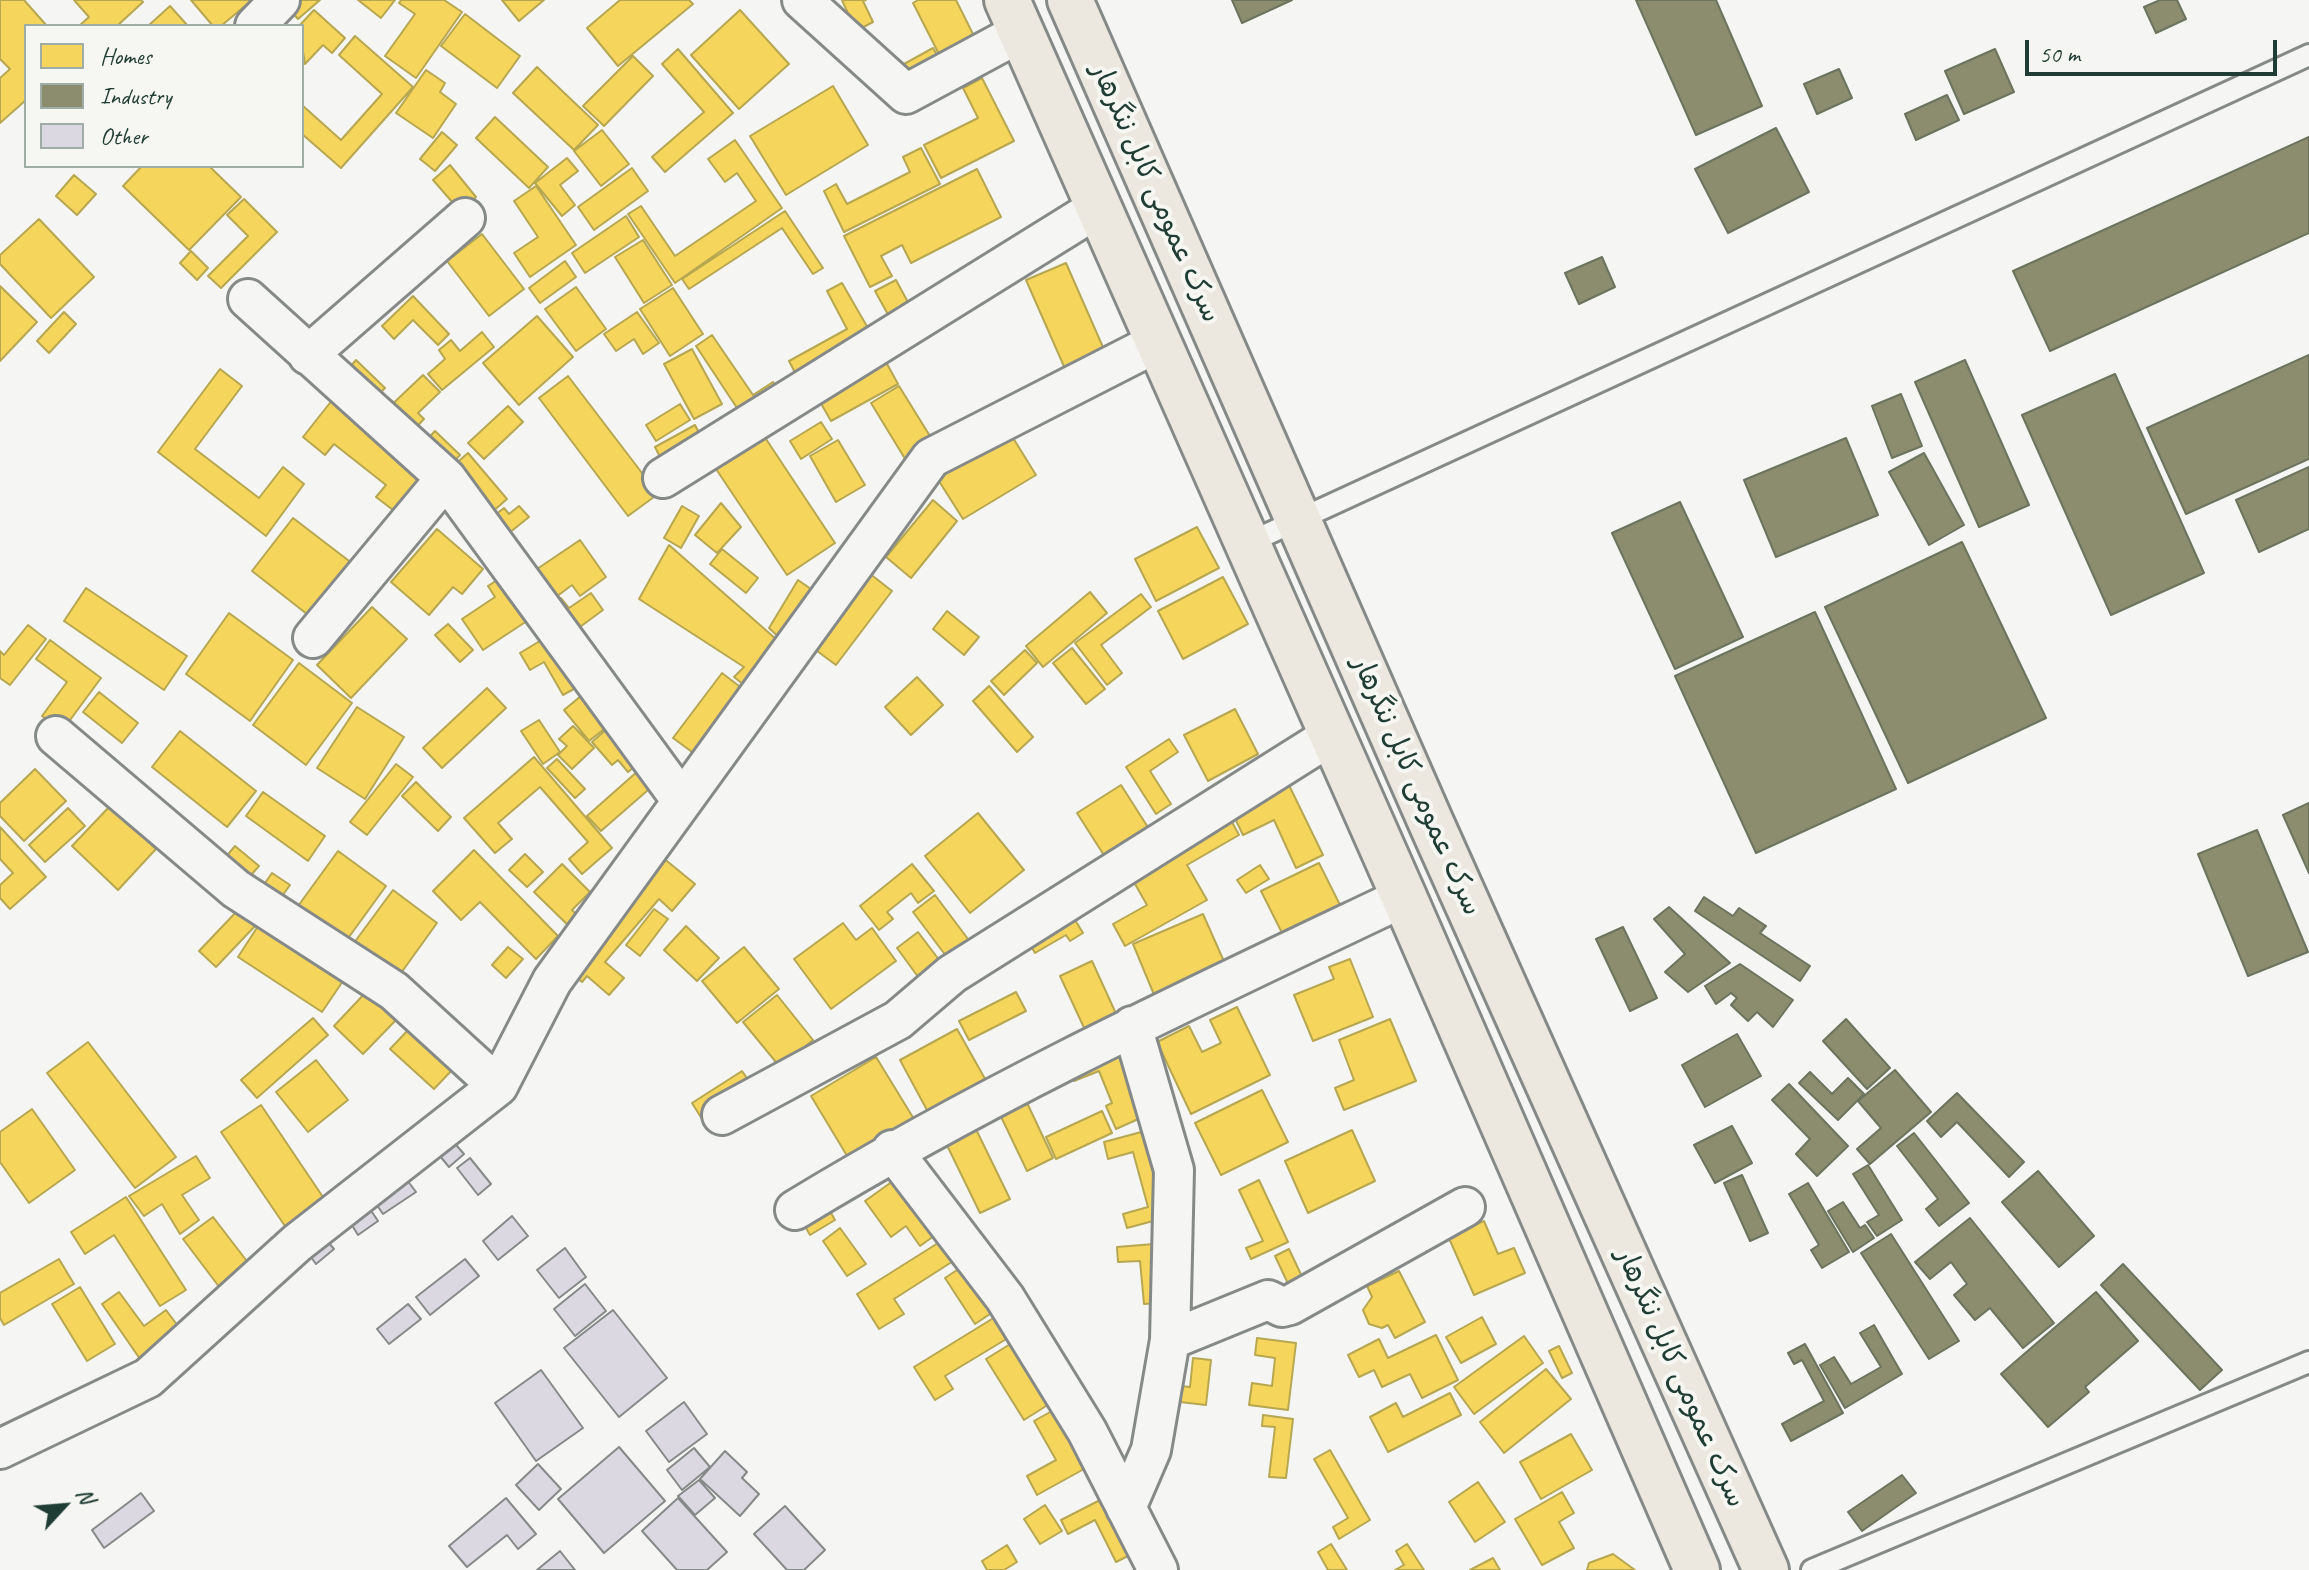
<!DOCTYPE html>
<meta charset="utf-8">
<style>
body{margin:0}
#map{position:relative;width:2309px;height:1570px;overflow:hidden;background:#f5f5f3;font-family:Caveat,sans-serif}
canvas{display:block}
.legend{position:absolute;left:24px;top:24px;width:280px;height:144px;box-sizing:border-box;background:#f6f6f2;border:2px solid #a0aca6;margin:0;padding:10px 14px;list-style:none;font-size:24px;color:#1f3d34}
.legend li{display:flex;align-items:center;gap:16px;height:40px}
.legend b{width:40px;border:2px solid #a0aca6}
.north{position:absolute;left:24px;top:1466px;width:80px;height:80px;-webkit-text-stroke:6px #f6f6f2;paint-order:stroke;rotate:64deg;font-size:22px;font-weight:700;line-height:32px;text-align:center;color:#1f3d34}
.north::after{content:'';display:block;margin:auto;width:28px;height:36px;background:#1f3d34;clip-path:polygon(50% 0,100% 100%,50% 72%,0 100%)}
.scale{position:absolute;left:2025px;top:40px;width:252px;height:36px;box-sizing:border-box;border:4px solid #1f3d34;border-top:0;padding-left:10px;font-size:24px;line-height:28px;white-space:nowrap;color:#1f3d34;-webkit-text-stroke:6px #f6f6f2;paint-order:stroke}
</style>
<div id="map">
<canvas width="2309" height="1570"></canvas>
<ul class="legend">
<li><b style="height:22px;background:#f6d55c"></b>Homes</li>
<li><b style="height:22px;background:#8c8c6e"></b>Industry</li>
<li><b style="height:22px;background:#dbd8e1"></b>Other</li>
</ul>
<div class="north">N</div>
<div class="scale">50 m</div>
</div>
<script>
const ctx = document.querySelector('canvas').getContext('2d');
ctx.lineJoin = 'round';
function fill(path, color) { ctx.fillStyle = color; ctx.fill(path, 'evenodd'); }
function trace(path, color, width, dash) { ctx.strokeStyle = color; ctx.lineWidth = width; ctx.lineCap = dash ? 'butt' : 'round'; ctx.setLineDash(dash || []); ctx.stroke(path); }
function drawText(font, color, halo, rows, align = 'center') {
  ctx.font = font + ' Caveat,"Playpen Sans Arabic",sans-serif'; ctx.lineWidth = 8; ctx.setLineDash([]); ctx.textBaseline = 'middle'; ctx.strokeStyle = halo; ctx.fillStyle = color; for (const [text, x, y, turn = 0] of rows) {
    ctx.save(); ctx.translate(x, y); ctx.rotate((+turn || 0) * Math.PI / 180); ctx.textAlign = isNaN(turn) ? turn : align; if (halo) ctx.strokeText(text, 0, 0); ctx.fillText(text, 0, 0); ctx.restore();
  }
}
const homes = new Path2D(`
 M0,0H24L47,26H26V100L0,123V78L10,69L0,59Z
 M74,0H141L143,2L117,26H79L89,17Z
 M191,0H252L221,26H213Z
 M295,0H320L298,19L287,7Z
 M358,0H395L381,18Z
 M401,0H444L462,12L416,78L385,56L415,14L399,3Z
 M502,0H544L519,21Z
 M620,0H689L693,4L618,66L587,28Z
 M842,0H866L863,1L873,22L856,31Z
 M918,0H956L978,44L943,62L913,3Z
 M170,6L188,26H148Z
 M314,10L345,38L332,53L323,45L305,64L299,26Z
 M740,10L789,64L739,109L691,55Z
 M465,14L520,56L497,88L441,46Z
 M355,36L413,87L341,168L302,134V105L341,140L382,94L339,55Z
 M933,48L945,69L907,91L895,69Z
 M678,49L733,113L665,172L652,157L704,112L662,64Z
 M633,56L653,76L604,126L583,106Z
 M537,67L598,125L574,150L513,93Z
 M426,70L445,83L440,92L456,104L433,138L396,113Z
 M982,78L1014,141L941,178L924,145L978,118L963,88Z
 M833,86L868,145L786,195L750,136Z
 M495,117L548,167L529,188L476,138Z
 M602,130L629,164L601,186L574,151Z
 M442,132L457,145L435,171L420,159Z
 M735,140L782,208L675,283L628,214L641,206L675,256L756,201L737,173L725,182L708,159Z
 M921,148L940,184L844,232L824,191L836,184L847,204L910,172L903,157Z
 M567,158L578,171L560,185L575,205L562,216L535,183Z
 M450,165L476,197L460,211L433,180Z
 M142,166H209L241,197L189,250L123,186Z
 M632,168L648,191L594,230L578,207Z
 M977,169L1001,217L911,263L902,245L881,256L892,276L870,287L844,236Z
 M74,175L96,194L77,215L56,196Z
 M536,186L576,245L530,277L514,253L538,237L514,201Z
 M244,199L277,232L221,288L208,276L248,236L227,215Z
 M785,211L823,268L813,274L782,228L689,289L682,279Z
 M626,216L639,237L585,273L572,253Z
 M39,219L94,277L51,318L0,264V255Z
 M482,234L524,289L489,316L447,261Z
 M643,240L672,285L644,303L615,257Z
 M191,251L208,268L197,280L180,263Z
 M565,261L576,277L540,303L529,288Z
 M1066,263L1106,354L1066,371L1026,280Z
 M896,280L916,317L896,329L875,291Z
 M842,283L876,342L801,384L789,361L847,329L827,291Z
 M0,286L37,322L0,361Z
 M576,287L606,329L576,351L545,309Z
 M673,288L703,334L670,356L640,309Z
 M413,296L449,334L438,345L413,320L394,339L382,326Z
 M64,312L76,324L49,353L37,341Z
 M637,312L659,343L643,354L634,339L616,351L604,334Z
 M537,316L573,357L519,405L483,363Z
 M482,332L494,347L442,390L428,374L445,359L439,350L451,340L460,351Z
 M712,335L753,395L773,382L781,395L745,420L696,346Z
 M692,349L722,404L694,419L664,364Z
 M356,360L385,388L371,402L343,375Z
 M886,362L898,384L831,421L819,400Z
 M220,369L242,386L195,449L259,498L283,467L304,484L266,536L158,452Z
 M423,375L440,392L418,413L424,419L408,436L384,412Z
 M568,376L658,494L628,516L539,398Z
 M899,386L938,449L910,467L871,403Z
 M333,399L428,472L397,513L376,497L386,485L334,444L325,455L303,437Z
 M680,404L690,420L656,441L646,425Z
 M508,406L523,422L484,459L468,443Z
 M821,422L832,439L801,459L790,441Z
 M695,425L705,445L665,467L655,447Z
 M435,431L460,455L447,468L422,445Z
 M1010,433L1036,475L963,519L937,478Z
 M764,436L835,543L787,575L716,469Z
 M838,440L865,485L836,502L810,456Z
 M468,453L507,499L491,513L452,467Z
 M933,500L957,521L911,578L886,557Z
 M721,503L741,527L717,553L695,535Z
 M519,506L529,517L509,533L495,515L504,508L509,514Z
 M682,506L699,516L681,548L664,538Z
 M293,518L353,564L312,618L252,571Z
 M1197,527L1219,568L1156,601L1135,559Z
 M437,529L483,569L462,594L453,587L429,615L391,582Z
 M580,540L606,577L580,596L572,585L556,597L537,569Z
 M669,545L785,647L753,692L734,677L744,667L639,599Z
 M722,549L758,578L746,593L710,564Z
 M869,573L892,591L836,665L813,648Z
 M505,575L533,617L483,650L462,619L495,597L488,586Z
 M1223,577L1248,624L1183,659L1158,611Z
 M798,580L821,596L786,644L769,628Z
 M86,588L187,656L164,690L64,621Z
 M1090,592L1107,613L1043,667L1026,646Z
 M591,593L603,610L569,635L548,607L561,598L569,608Z
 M1141,594L1151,607L1101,645L1122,673L1107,685L1075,643Z
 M372,607L407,639L351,698L317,665Z
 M947,611L979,637L964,655L933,629Z
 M229,613L293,660L250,721L186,674Z
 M448,624L473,650L460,662L435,635Z
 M28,625L46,639L10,685L0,678V651L4,655Z
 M553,633L583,684L563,695L544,662L530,670L520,653Z
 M50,640L101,678L62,731L42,716L67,682L36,659Z
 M1072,648L1105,689L1086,704L1053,663Z
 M1025,650L1037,663L1004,695L991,681Z
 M299,663L352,703L306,765L253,725Z
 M722,673L752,696L703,760L673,738Z
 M917,677L943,705L911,735L885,707Z
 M989,686L1033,737L1017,752L973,701Z
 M487,688L506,708L442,768L423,748Z
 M587,691L613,722L589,741L564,710Z
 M99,692L138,723L122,743L83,712Z
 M357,707L404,737L365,799L317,768Z
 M1235,709L1258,754L1208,781L1184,735Z
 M539,720L560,752L543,764L521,731Z
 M615,722L645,758L628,772L618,760L612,765L592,742Z
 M573,726L594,748L572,769L558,755L567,746L559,739Z
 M180,731L256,791L227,827L152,767Z
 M1169,739L1178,752L1150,771L1171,804L1156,814L1126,767Z
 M534,757L612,848L582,874L569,859L588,842L540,787L498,823L512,839L495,853L464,818Z
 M557,759L585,789L575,798L547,768Z
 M647,763L669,789L657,800L648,790L601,831L587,816Z
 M396,764L413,777L367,835L350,822Z
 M35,769L66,801L24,841L0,816V803Z
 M1286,779L1323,855L1296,868L1274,820L1243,835L1229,806Z
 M416,782L451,817L438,831L402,796Z
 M1121,785L1151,832L1107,860L1077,813Z
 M263,792L325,836L308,861L246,816Z
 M110,806L156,849L118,890L72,846Z
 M68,808L85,826L45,862L29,845Z
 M978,813L1024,870L970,913L925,856Z
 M1227,813L1239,835L1187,865L1207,900L1125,946L1113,924L1147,905L1127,870Z
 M0,827L46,877L10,909L0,898V885L13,873L0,859Z
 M235,846L259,866L244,883L220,864Z
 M474,850L558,936L536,959L480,902L461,920L433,891Z
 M338,851L386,886L341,948L293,913Z
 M525,854L543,872L527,887L509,870Z
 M662,857L695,884L672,911L659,899L605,962L624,978L609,995L587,976L582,982L567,970Z
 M1319,863L1344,913L1286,941L1261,891Z
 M562,864L590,892L572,910L587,925L578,935L534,892Z
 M912,864L934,891L918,903L911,893L887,912L893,919L879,930L860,906Z
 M1260,865L1269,879L1246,893L1237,880Z
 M272,873L290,885L275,906L258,893Z
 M393,890L437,923L396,980L351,947Z
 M935,895L977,951L955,968L913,912Z
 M239,909L256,925L216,967L199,951Z
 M654,909L668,919L640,956L626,945Z
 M1203,914L1226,966L1155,997L1133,944Z
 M1072,915L1083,933L1070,941L1066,935L1035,953L1028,941Z
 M260,923L345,978L322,1012L238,957Z
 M843,923L856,940L872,928L896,961L831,1009L794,959Z
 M686,926L719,958L697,981L664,950Z
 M918,932L946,969L924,985L897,948Z
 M508,947L523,959L506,978L492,965Z
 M744,947L779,989L737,1023L702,981Z
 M1350,959L1373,1017L1313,1041L1294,995L1334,979L1329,967Z
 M1092,961L1118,1018L1086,1032L1060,976Z
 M367,991L396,1020L363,1054L334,1026Z
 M1016,992L1026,1011L969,1040L959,1021Z
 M777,995L813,1040L780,1067L743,1022Z
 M1237,1007L1270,1075L1191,1114L1157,1042L1189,1026L1202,1052L1221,1043L1210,1020Z
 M313,1018L328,1035L257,1098L241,1080Z
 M1390,1019L1416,1081L1344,1110L1335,1088L1354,1080L1339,1040Z
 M409,1029L453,1069L434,1089L390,1049Z
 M957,1029L993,1093L935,1125L900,1060Z
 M1125,1041L1145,1116L1116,1129L1106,1106L1112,1103L1099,1071L1074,1081L1068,1065Z
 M88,1042L176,1157L135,1188L47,1073Z
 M876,1057L917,1124L852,1164L811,1096Z
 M316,1060L348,1100L308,1132L276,1092Z
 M742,1071L753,1087L702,1119L692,1103Z
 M1021,1090L1053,1158L1027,1171L994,1102Z
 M1262,1090L1288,1142L1221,1175L1195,1123Z
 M261,1105L327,1203L287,1229L221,1132Z
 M32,1109L75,1170L29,1203L0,1162V1132Z
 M1102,1111L1112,1133L1056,1159L1046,1137Z
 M971,1119L1010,1199L980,1213L941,1133Z
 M1352,1130L1375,1181L1308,1213L1285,1161Z
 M1145,1131L1168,1217L1127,1228L1123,1214L1148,1207L1133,1152L1108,1159L1104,1142Z
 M196,1156L210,1178L182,1195L199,1220L180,1234L162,1204L144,1216L129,1196Z
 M900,1176L941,1231L920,1246L906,1226L891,1237L865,1201Z
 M1259,1180L1288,1242L1251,1259L1246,1248L1263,1241L1239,1190Z
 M126,1197L186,1290L160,1306L114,1235L85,1254L71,1232Z
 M827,1206L835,1220L810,1235L802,1221Z
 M213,1217L253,1269L223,1292L183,1239Z
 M1484,1221L1498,1254L1514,1248L1525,1273L1474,1295L1448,1236Z
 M840,1228L866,1264L847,1276L823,1241Z
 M946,1238L958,1258L894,1299L904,1314L879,1329L857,1294Z
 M1154,1244L1159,1303L1144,1304L1140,1261L1118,1262L1117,1247Z
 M1289,1249L1305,1283L1291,1290L1275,1256Z
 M59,1259L74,1284L4,1325L0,1318V1293Z
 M969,1262L999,1308L975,1324L945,1278Z
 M1399,1271L1425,1322L1395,1338L1388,1325L1382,1328L1369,1324L1363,1310L1372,1297L1367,1286Z
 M80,1287L115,1344L87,1361L52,1304Z
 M119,1292L144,1326L166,1310L181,1330L140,1359L102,1304Z
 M1000,1314L1013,1335L945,1376L953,1389L935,1400L914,1367Z
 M1482,1317L1496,1344L1461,1363L1446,1337Z
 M1436,1335L1458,1380L1422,1398L1410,1374L1382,1387L1374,1370L1359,1377L1348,1355L1379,1339L1388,1358Z
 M1524,1336L1543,1363L1474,1414L1454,1387Z
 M1020,1338L1057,1399L1024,1420L986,1359Z
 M1257,1338L1296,1343L1288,1410L1249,1405L1252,1383L1272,1386L1275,1358L1255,1355Z
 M1559,1346L1572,1373L1562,1378L1549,1351Z
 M1193,1358L1211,1360L1206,1405L1180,1402L1181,1386L1190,1387Z
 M1546,1369L1571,1399L1504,1453L1480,1422Z
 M1450,1393L1461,1415L1388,1452L1370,1417L1396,1403L1403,1417Z
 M1061,1406L1093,1464L1037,1495L1027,1476L1056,1460L1034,1421Z
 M1263,1415L1293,1419L1286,1478L1269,1477L1275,1427L1262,1426Z
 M1571,1434L1592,1470L1541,1499L1520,1462Z
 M1330,1450L1370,1520L1339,1539L1333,1527L1348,1518L1314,1459Z
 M1478,1482L1505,1522L1475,1542L1449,1502Z
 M1562,1492L1574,1513L1559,1522L1574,1548L1542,1565L1515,1519Z
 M1108,1496L1136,1552L1116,1562L1095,1520L1068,1534L1061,1520Z
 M1045,1505L1062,1531L1040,1544L1024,1519Z
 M1331,1544L1347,1570H1328L1318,1552Z
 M1407,1544L1424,1570H1395L1404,1565L1396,1551Z
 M1007,1545L1017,1562L1004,1570H987L982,1561Z
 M1613,1554L1635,1570H1587L1589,1563Z
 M1493,1558L1500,1570H1470Z`);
const industry = new Path2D(`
 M1232,0H1292L1242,23Z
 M1636,0H1716L1762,106L1696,135Z
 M2160,0H2177L2186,19L2156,33L2144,7Z
 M1995,49L2014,92L1964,114L1945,71Z
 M1839,69L1852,98L1817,114L1804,84Z
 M1947,95L1959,120L1916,140L1905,114Z
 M1776,128L1809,192L1728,233L1695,169Z
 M2309,137V233L2050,351L2013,271Z
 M1602,257L1615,287L1579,304L1565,273Z
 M2309,355V459L2186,514L2147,428Z
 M1965,360L2029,505L1979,527L1915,382Z
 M2115,374L2204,573L2111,615L2022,415Z
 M1901,394L1922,446L1892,458L1872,406Z
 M1846,438L1878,515L1776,557L1744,480Z
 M1924,453L1964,525L1929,545L1889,472Z
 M2309,467V529L2259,552L2236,500Z
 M1680,502L1743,637L1675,669L1612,533Z
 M1962,542L2046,718L1908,783L1825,607Z
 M1815,612L1896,789L1756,853L1675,676Z
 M2309,803V873L2283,815Z
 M2257,830L2308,952L2248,976L2198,854Z
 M1704,897L1733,916L1739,908L1766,926L1760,933L1810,966L1800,981L1695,911Z
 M1669,907L1730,963L1688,992L1665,972L1685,954L1654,919Z
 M1623,927L1657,998L1630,1011L1596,939Z
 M1740,964L1793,1000L1773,1027L1757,1012L1748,1021L1731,1005L1737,998L1731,993L1716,1004L1705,986Z
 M1846,1019L1890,1068L1867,1089L1823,1041Z
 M1737,1034L1761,1076L1705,1107L1682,1065Z
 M1895,1070L1931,1112L1870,1164L1857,1149L1881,1128L1858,1101Z
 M1810,1072L1832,1094L1848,1078L1864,1094L1838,1120L1799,1083Z
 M1789,1084L1848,1146L1817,1176L1796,1154L1810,1139L1772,1100Z
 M1957,1093L2024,1162L2009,1177L1957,1122L1941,1137L1927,1121Z
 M1732,1126L1752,1163L1715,1183L1694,1145Z
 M1914,1133L1969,1203L1939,1226L1926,1209L1938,1199L1897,1146Z
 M1868,1165L1902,1220L1877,1236L1867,1222L1879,1215L1853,1174Z
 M2038,1171L2094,1236L2059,1267L2002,1202Z
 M1742,1175L1768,1233L1750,1241L1724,1183Z
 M1808,1183L1849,1252L1822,1268L1811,1250L1819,1245L1789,1194Z
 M1843,1202L1860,1228L1865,1225L1874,1238L1853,1252L1828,1211Z
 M1970,1218L2054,1323L2023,1348L1990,1308L1975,1320L1954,1295L1967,1284L1951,1262L1930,1279L1915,1262Z
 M1891,1234L1959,1341L1929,1359L1861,1253Z
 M2123,1264L2222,1370L2200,1390L2101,1285Z
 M2096,1292L2138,1341L2085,1387L2089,1392L2048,1427L2001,1374Z
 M1874,1325L1902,1374L1845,1408L1820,1365L1834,1357L1851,1384L1881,1367L1860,1333Z
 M1805,1344L1843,1413L1791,1441L1782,1424L1824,1401L1802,1360L1794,1364L1788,1353Z
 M1902,1475L1916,1493L1862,1531L1848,1512Z`);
const building = new Path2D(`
 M450,1138L464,1154L449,1167L435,1150Z
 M470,1158L491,1184L478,1195L457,1168Z
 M404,1176L416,1192L383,1214L372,1198Z
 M366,1203L378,1221L358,1235L347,1217Z
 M512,1216L528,1236L498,1260L483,1241Z
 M322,1235L334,1249L316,1264L305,1249Z
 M565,1248L586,1277L559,1298L537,1270Z
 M465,1259L479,1276L430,1315L416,1297Z
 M585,1284L606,1311L575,1336L554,1309Z
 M408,1304L421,1319L389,1344L377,1329Z
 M613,1310L667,1378L619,1417L564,1348Z
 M541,1370L583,1428L536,1461L495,1403Z
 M684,1402L707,1434L669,1462L646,1431Z
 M619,1447L665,1501L604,1553L558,1499Z
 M694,1448L710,1467L682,1490L667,1470Z
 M725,1451L747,1472L742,1478L759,1494L740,1516L700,1479Z
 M538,1464L561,1489L539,1510L516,1485Z
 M699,1480L715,1498L695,1515L678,1496Z
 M141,1493L154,1511L104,1548L92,1530Z
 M506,1498L536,1534L518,1549L507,1535L467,1567L449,1546Z
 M678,1498L727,1552L707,1570H677L642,1531Z
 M785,1506L825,1550L804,1570H787L754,1534Z
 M560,1551L575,1570H537Z`);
const service = new Path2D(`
 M1248,543L2309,55
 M1812,1570L2309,1362`);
const minor = new Path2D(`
 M802,0L906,94L1021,32
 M255,26L280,0
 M248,299L446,478L682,801
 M308,355L465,218
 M663,478L1099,207
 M313,638L446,478
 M56,736L236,889L394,991L498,1086
 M722,1115L898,1020L952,974L1332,735
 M892,1150L1005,1298L1087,1431L1158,1570
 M795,1210C990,1091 1198,995 1404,897
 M1170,1340L1268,1300L1282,1307L1290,1305L1465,1207
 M0,1449L148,1378L297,1243L498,1086L552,981L931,458L1158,342
 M1126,1508L1151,1450L1170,1340L1174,1170L1132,1026`);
const trunk = new Path2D(`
 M1007,0L1404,897L1697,1570
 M1070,0L1432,825L1766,1570`);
const streetNames = [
 ["سرک عمومی کابل ننگرهار",1155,193,66],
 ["سرک عمومی کابل ننگرهار",1416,786,66],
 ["سرک عمومی کابل ننگرهار",1680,1378,66]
];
fill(homes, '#f6d55c');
trace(homes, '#b6a750', 2);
fill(industry, '#8c8c6e');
trace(industry, '#6b745d', 2);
fill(building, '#dbd8e1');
trace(building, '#858a88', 2);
trace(service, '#858a88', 26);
trace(minor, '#858a88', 44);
trace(trunk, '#858a88', 50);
trace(service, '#f5f5f3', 20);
trace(minor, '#f5f5f3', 38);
trace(trunk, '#ece8df', 44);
drawText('28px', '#1f3d34', '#f6f6f2', streetNames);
</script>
